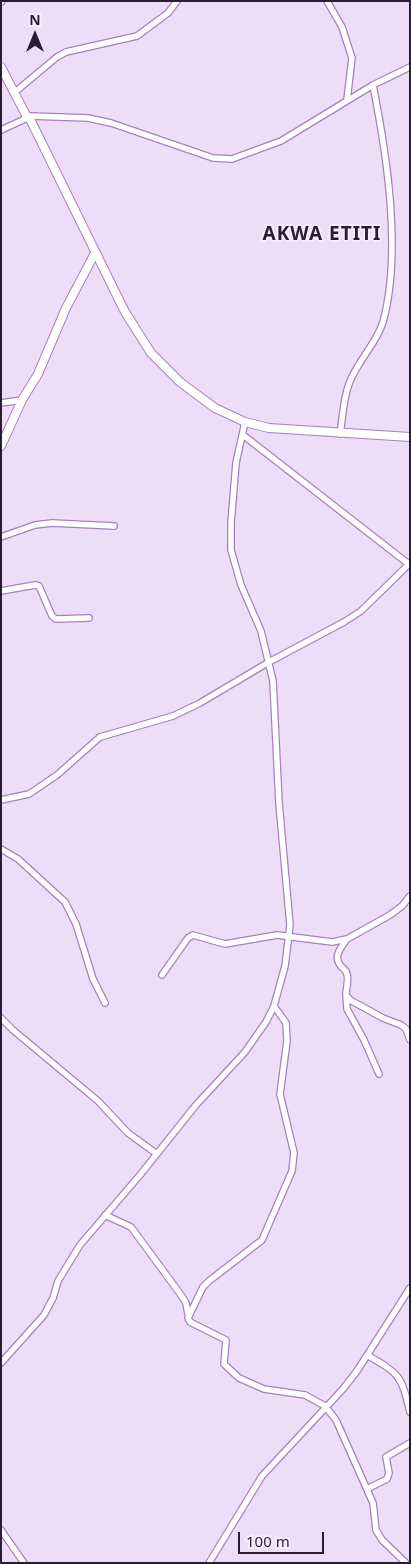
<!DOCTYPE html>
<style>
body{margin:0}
#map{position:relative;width:411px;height:1564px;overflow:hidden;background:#eeddf7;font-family:"Noto Sans",sans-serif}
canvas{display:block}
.frame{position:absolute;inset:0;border:2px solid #2c1b34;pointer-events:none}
.north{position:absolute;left:10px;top:10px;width:50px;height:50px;-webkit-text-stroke:4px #f7eefb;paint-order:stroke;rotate:0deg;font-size:14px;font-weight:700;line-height:20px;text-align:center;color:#2c1b34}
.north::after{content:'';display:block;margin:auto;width:18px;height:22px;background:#2c1b34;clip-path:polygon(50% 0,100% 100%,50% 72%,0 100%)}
.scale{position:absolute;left:238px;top:1532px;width:86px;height:22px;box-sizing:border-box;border:2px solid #2c1b34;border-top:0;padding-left:6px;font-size:15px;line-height:18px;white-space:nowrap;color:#2c1b34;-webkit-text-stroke:4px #f7eefb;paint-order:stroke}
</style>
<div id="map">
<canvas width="411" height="1564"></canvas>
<div class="frame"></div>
<div class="north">N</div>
<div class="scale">100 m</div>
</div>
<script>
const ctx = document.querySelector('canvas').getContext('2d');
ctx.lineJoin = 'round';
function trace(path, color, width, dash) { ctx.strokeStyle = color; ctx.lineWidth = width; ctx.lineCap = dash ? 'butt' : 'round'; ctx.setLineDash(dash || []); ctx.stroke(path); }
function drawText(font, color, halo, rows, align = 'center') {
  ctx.font = font + ' "Noto Sans",sans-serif'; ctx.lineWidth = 4; ctx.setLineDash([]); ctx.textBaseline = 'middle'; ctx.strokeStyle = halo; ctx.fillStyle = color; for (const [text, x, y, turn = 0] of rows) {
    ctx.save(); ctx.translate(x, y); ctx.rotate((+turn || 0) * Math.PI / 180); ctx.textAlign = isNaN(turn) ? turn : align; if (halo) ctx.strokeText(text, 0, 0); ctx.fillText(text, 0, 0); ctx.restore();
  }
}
const minor = new Path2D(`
 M327,1L342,27L352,58L347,100
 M1,2L2,1
 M15,92L57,57L66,52L137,36L168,13L177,1
 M30,116L88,118L111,123L213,158L232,159L281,141L373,85L410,67
 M1,130L25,119
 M1,403L22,400
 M340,434C343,415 344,391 353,375C362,356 377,342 383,322C402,252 387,156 373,85
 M243,435L410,565
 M1,537L35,525L52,523L114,526
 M1,591L35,585L39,586L52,616L56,619L89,618
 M1,800L29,794L57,775L100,737L173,716L200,703L269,662L344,622L361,611L409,564
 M1,849L18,859L65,902L76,924L93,979L105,1003
 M347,939C342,946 333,956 340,965C343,969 346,969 347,974C349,981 346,988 346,995L350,1000L383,1018L401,1025L406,1029L410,1040
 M162,975L188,938L193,935L225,944L277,935L332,942L347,939L390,915L402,906L410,896
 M346,995L347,1009L364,1040L379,1074
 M274,1006L286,1023L287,1041L280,1094L294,1153L292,1171L262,1240L209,1281L203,1287L188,1318L190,1322L226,1340L224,1364L239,1378L264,1389L305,1395L325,1406L336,1420L373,1503L376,1530L382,1540L406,1563
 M1,1018L13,1030L98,1101L128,1133L157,1154
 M105,1215L131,1227L181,1295L186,1303L188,1314
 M367,1355C400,1374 401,1375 410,1412
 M1,1363L44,1315L53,1298L58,1281L80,1245L140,1175L196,1105L245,1052L266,1022L274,1006L285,966L290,925L279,803L273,681L261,631L241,585L231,550V523L236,463L245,422
 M367,1489L387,1479L389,1473L386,1457L410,1443
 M1,1530L24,1563
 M209,1563L262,1476L343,1389L357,1371L410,1288`);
const major = new Path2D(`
 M1,67L26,115
 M30,119L125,312L151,353L180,382L215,408L245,422L269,428L410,437
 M1,446L22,400L38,374L66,308L95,253`);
const districtNames = [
 ["AKWA ETITI",322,235]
];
trace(minor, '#a980bd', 8);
trace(major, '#a980bd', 10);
trace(minor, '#fff', 5.5);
trace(major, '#fff', 8);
ctx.letterSpacing = '1px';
drawText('bold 19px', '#2c1b34', '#f7eefb', districtNames);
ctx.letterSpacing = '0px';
</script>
